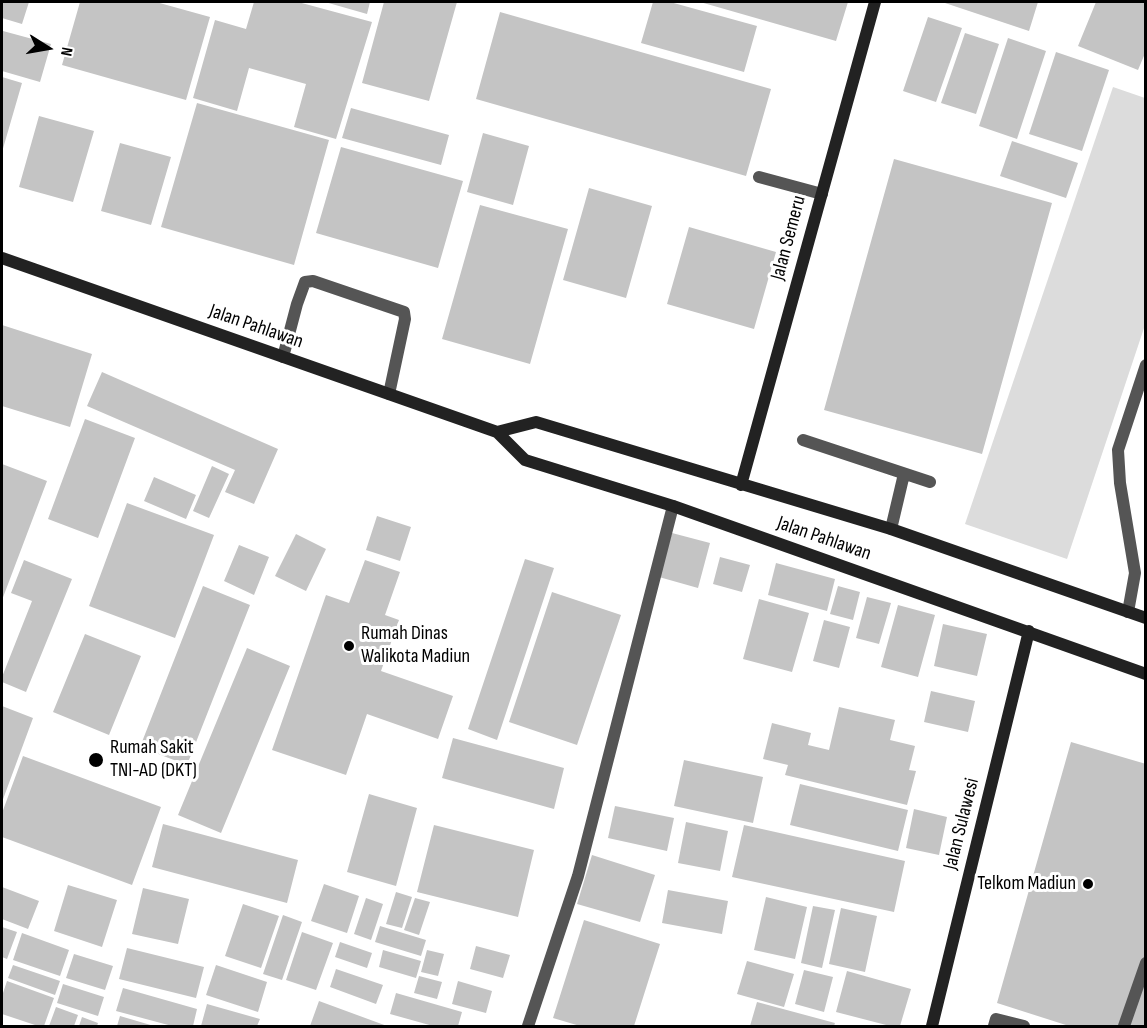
<!DOCTYPE html>
<style>
body{margin:0}
#map{position:relative;width:1147px;height:1028px;overflow:hidden;background:#fff;font-family:"Sofia Sans Condensed",sans-serif}
canvas{display:block}
.frame{position:absolute;inset:0;border:3px solid #000;pointer-events:none}
.north{position:absolute;left:18px;top:18px;width:60px;height:60px;-webkit-text-stroke:4px #fff;paint-order:stroke;rotate:101deg;font-size:16px;font-weight:700;line-height:24px;text-align:center;color:#000}
.north::after{content:'';display:block;margin:auto;width:21px;height:27px;background:#000;clip-path:polygon(50% 0,100% 100%,50% 72%,0 100%)}
</style>
<div id="map">
<canvas width="1147" height="1028"></canvas>
<div class="frame"></div>
<div class="north">N</div>
</div>
<script>
const ctx = document.querySelector('canvas').getContext('2d');
ctx.lineJoin = 'round';
function fill(path, color) { ctx.fillStyle = color; ctx.fill(path, 'evenodd'); }
function trace(path, color, width, dash) { ctx.strokeStyle = color; ctx.lineWidth = width; ctx.lineCap = dash ? 'butt' : 'round'; ctx.setLineDash(dash || []); ctx.stroke(path); }
function drawText(font, color, halo, rows, align = 'center') {
  ctx.font = font + ' "Sofia Sans Condensed",sans-serif'; ctx.lineWidth = 6; ctx.setLineDash([]); ctx.textBaseline = 'middle'; ctx.strokeStyle = halo; ctx.fillStyle = color; for (const [text, x, y, turn = 0] of rows) {
    ctx.save(); ctx.translate(x, y); ctx.rotate((+turn || 0) * Math.PI / 180); ctx.textAlign = isNaN(turn) ? turn : align; if (halo) ctx.strokeText(text, 0, 0); ctx.fillText(text, 0, 0); ctx.restore();
  }
}
const green = new Path2D(`
 M1113,87L1145,98V325L1067,559L965,524Z`);
const building = new Path2D(`
 M2,2H29L22,24L2,18Z
 M80,2H156L210,17L186,100L62,65Z
 M254,2H298L372,22L336,139L294,127L306,84L249,68L237,111L193,98L215,20L246,29Z
 M325,2H370L367,14Z
 M384,2H457L429,101L362,83Z
 M653,2H670L757,26L744,72L641,43Z
 M700,2H848L836,41Z
 M942,2H1038L1029,31Z
 M1096,2H1146V51L1138,70L1078,46Z
 M500,12L771,89L746,176L476,99Z
 M928,17L962,28L936,102L903,91Z
 M3,31L51,44L40,82L2,71Z
 M965,33L999,44L976,114L941,103Z
 M1008,38L1046,51L1017,139L979,126Z
 M1056,52L1109,70L1082,151L1029,134Z
 M2,77L22,83L2,152Z
 M197,103L329,140L294,265L161,227Z
 M351,108L449,135L441,165L342,138Z
 M39,116L94,131L73,202L19,187Z
 M483,133L529,146L513,205L467,192Z
 M1012,141L1078,163L1066,198L1000,176Z
 M120,143L171,157L151,225L101,211Z
 M341,147L463,181L438,268L316,233Z
 M894,159L1052,203L982,454L824,410Z
 M589,188L652,206L626,298L563,280Z
 M480,205L568,229L530,364L442,339Z
 M689,227L776,252L754,329L667,304Z
 M2,325L92,354L70,427L2,406Z
 M102,372L278,449L254,504L225,492L235,470L87,406Z
 M85,419L135,438L98,538L48,519Z
 M2,464L47,481L2,600Z
 M212,466L229,474L209,518L193,511Z
 M154,477L196,495L186,519L144,501Z
 M127,503L214,535L175,638L89,606Z
 M377,516L411,527L400,561L366,550Z
 M672,533L710,543L698,588L659,577Z
 M296,534L326,549L306,591L275,576Z
 M239,545L269,557L254,595L224,581Z
 M720,557L750,565L742,592L713,584Z
 M525,559L554,568L497,740L468,729Z
 M24,560L72,579L26,692L2,682V677L32,601L11,593Z
 M365,560L400,572L385,615L399,620L381,671L453,696L438,739L367,714L346,775L272,750L326,595L349,603Z
 M776,563L835,579L827,611L768,595Z
 M203,586L250,605L187,765L140,747Z
 M838,586L860,592L853,620L830,614Z
 M552,592L621,615L577,745L509,722Z
 M867,597L891,603L879,644L856,638Z
 M759,599L809,613L792,672L743,659Z
 M898,605L935,615L918,677L881,667Z
 M824,620L850,627L839,668L813,661Z
 M943,624L987,634L977,676L934,666Z
 M85,634L141,656L109,735L53,712Z
 M247,648L290,666L221,833L178,815Z
 M931,691L975,701L968,732L924,722Z
 M2,706L33,718L2,802Z
 M839,707L895,720L890,740L915,746L909,770L916,771L907,805L785,775L788,765L763,759L772,723L811,733L808,745L829,750Z
 M453,738L564,768L554,809L442,778Z
 M1071,742L1146,764V1026H1069L997,1003Z
 M23,756L161,807L132,885L2,837V813Z
 M684,760L763,777L753,823L674,806Z
 M800,784L908,810L898,851L790,825Z
 M369,794L417,808L396,886L347,872Z
 M615,806L674,818L667,851L608,838Z
 M914,809L947,817L939,855L906,848Z
 M686,822L728,831L720,871L678,863Z
 M163,824L298,860L287,903L152,867Z
 M434,825L534,850L518,917L417,892Z
 M744,825L905,861L894,912L732,877Z
 M592,855L655,875L640,922L577,904Z
 M324,884L359,896L347,933L311,921Z
 M68,885L117,900L102,947L54,931Z
 M2,887L39,901L28,929L2,919Z
 M143,888L189,899L178,944L132,934Z
 M668,890L728,901L722,934L662,923Z
 M396,892L412,897L402,928L386,924Z
 M766,897L807,907L795,959L754,950Z
 M366,898L383,904L371,940L354,934Z
 M415,898L430,902L419,935L404,930Z
 M243,904L279,916L261,968L225,956Z
 M813,906L835,910L822,968L801,963Z
 M841,908L877,916L865,972L829,964Z
 M283,915L302,922L282,980L263,974Z
 M584,920L660,944L634,1026H580L553,1018Z
 M380,926L426,940L421,956L375,942Z
 M2,927L17,932L7,959L2,957Z
 M302,932L333,943L316,990L286,980Z
 M22,933L69,950L60,976L13,960Z
 M340,942L372,953L367,968L335,957Z
 M476,946L510,955L503,978L470,969Z
 M127,948L204,967L196,998L119,979Z
 M383,950L421,961L416,978L379,967Z
 M427,950L444,954L438,976L421,972Z
 M74,954L113,966L105,990L66,978Z
 M747,961L794,974L784,1007L737,994Z
 M13,965L60,981L55,995L8,978Z
 M216,965L267,982L258,1012L206,995Z
 M336,969L383,985L376,1004L330,987Z
 M804,970L833,977L824,1012L795,1004Z
 M847,971L911,989L900,1026H890L836,1012Z
 M419,976L442,982L437,999L414,993Z
 M7,981L54,998L44,1026H38L2,1014V996Z
 M458,981L492,991L486,1013L452,1004Z
 M63,984L104,997L98,1016L57,1003Z
 M123,988L197,1009L193,1026H172L116,1011Z
 M396,993L462,1012L458,1026H433L390,1014Z
 M319,1001L387,1026H310Z
 M757,1002L835,1023L834,1026H750Z
 M207,1004L260,1019L257,1026H201Z
 M56,1007L78,1015L74,1026H49Z
 M120,1016L154,1026H117Z
 M82,1017L98,1023L97,1026H79Z`);
const lane = new Path2D(`
 M759,177L822,194
 M283,357L297,304L305,282L313,281L404,312L405,319L389,394
 M803,440L930,482
 M891,529L904,474
 M1128,612L1135,573L1120,483L1118,450L1146,365
 M994,1026L996,1019L1024,1026
 M1124,1026L1146,963`);
const street = new Path2D(`
 M528,1026L578,876L673,506`);
const secondary = new Path2D(`
 M2,258L497,432L525,460L673,506L1146,674
 M497,432L536,422L891,529L1146,618
 M741,485L875,2
 M932,1026L1029,631`);
const markers = [
 [349,646,6,"#000"],
 [96,760,8,"#000"],
 [1088,884,6,"#000"]
];
const streetNames = [
 ["Jalan Semeru",789,238,-75],
 ["Jalan Pahlawan",256,327,19],
 ["Jalan Pahlawan",824,539,19],
 ["Jalan Sulawesi",962,824,-76]
];
const poiNames = [
 ["Rumah Dinas",361,634],
 ["Walikota Madiun",361,657],
 ["Rumah Sakit",110,748],
 ["TNI-AD (DKT)",110,771],
 ["Telkom Madiun",1076,884,"right"]
];
fill(green, '#dcdcdc');
fill(building, '#c4c4c4');
trace(lane, '#555', 12);
trace(street, '#555', 12);
trace(secondary, '#222', 12);
for (const [x, y, r, color] of markers) { const dot = new Path2D(); dot.arc(x, y, r, 0, 2 * Math.PI); ctx.fillStyle = color; ctx.fill(dot); trace(dot, '#fff', 2); }
drawText('20px', '#000', '#fff', streetNames);
drawText('20px', '#000', '#fff', poiNames, 'left');
</script>
